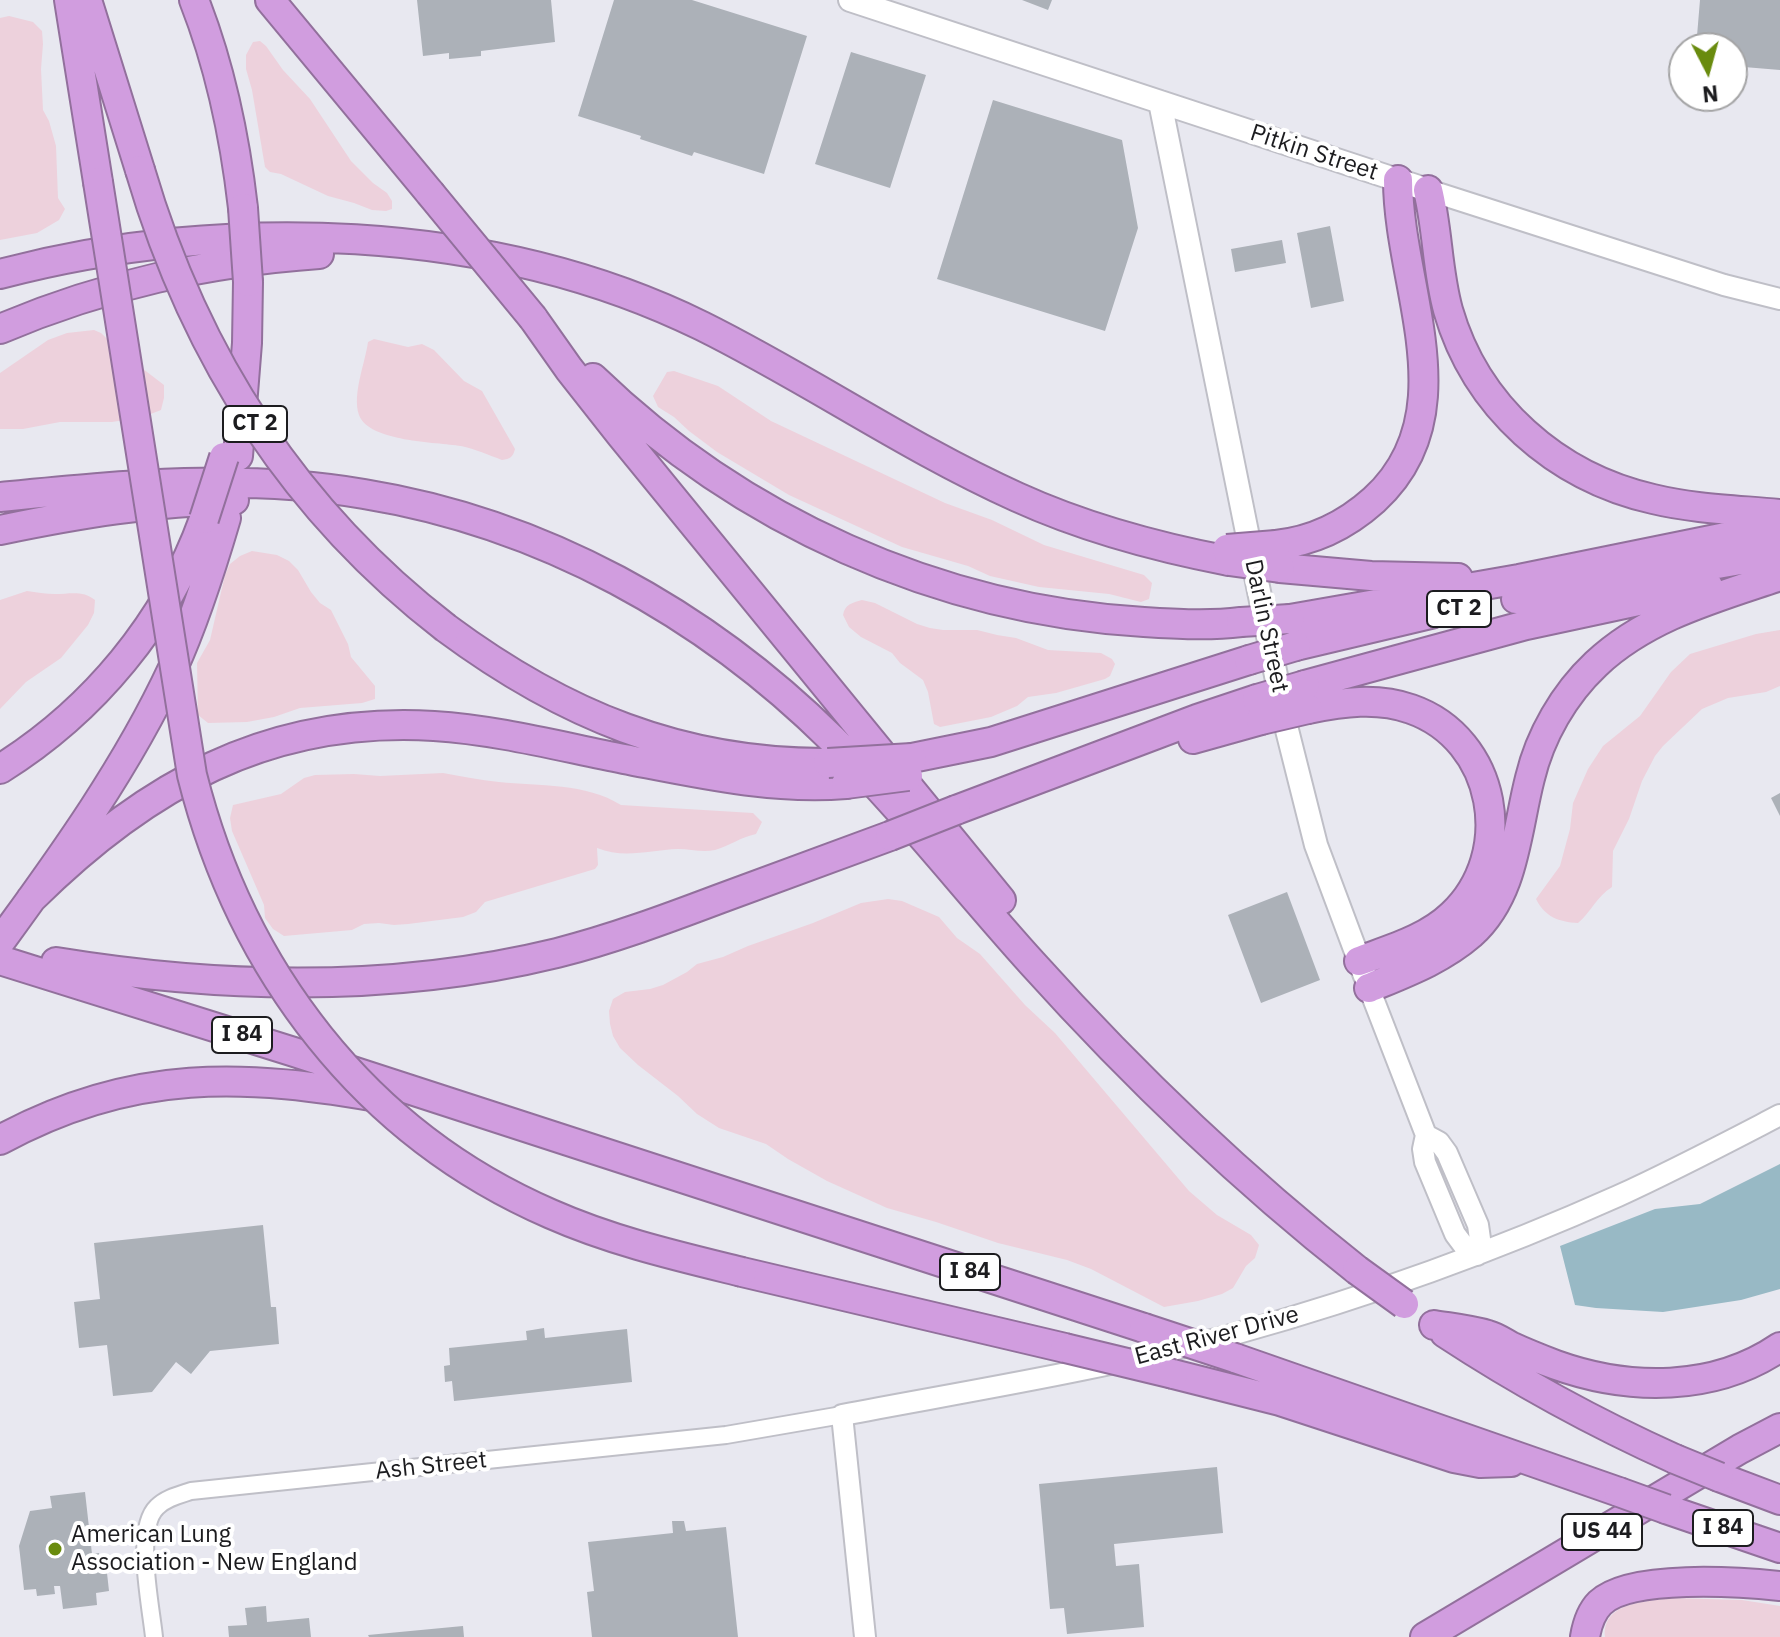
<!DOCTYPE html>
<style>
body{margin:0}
#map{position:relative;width:1780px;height:1637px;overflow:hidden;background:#e8e8f0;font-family:"IBM Plex Sans",sans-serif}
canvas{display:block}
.north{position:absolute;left:1668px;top:32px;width:80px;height:80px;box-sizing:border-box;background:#fff;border:2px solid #a4a4a5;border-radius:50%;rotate:174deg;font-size:22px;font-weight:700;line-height:32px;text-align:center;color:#1c1c1f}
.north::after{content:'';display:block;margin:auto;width:28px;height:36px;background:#698b0e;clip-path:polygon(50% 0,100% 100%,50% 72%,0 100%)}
</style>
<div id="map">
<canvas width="1780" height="1637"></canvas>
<div class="north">N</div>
</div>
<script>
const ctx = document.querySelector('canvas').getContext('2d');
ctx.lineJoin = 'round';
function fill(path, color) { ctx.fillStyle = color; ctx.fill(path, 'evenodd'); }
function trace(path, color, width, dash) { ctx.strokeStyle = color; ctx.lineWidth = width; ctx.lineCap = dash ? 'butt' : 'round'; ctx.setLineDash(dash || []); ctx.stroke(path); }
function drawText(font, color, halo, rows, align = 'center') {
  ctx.font = font + ' "IBM Plex Sans",sans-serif'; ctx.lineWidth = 8; ctx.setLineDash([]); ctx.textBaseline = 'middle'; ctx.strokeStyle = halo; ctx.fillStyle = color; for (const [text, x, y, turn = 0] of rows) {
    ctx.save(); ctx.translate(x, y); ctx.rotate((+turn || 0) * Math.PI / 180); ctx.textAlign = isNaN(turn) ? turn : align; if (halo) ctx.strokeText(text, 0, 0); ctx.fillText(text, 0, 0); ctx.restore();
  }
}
const green = new Path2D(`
 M9,16L33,22L42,31L43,44L41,69L43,110L49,121L56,146L58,198L65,209L59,220L37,233L0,240V18Z
 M260,41L266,46L283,70L310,99L351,161L373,183L387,193L392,201V209L386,211L372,210L354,203L328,196L281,174L270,172L265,167L252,90L246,69V55L253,42Z
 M94,330L101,333L121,352L164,385V398L161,410L143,417L112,422H60L23,429H0V373L48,340L67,333Z
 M374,339L408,347L422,344L434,350L464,381L482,391L515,449C513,457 510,459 502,460C489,455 475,449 461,446C436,442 369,442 359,415C352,394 365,364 368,342Z
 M674,371L718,386L771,421L945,503L992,520L1044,545L1144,575L1152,583L1149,599L1141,602L1109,594L1039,587L990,576L968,566L902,547L789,495L717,452L689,431L674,417L658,407L653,396L667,372Z
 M252,551L277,555L289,561L298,570L311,592L320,603L331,610L348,644L351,657L375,686V699L362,703L300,708L274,717L247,722L208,723L198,715L197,663L210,640L225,575L230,564L240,556Z
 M27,591C36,592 46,594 55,594C70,594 83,590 95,600L94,613L88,625L61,658L26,682L0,709V600Z
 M862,600L875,603L917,624L930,628L943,630H977L997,635L1016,638L1048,650L1101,653L1112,659L1115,664L1110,676L1105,679L1056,693L1028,697L1017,706L991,717L940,727L934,724L928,692L923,680L900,663L892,653L861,637L849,627L843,615C845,604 852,603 862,600Z
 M1780,630V686L1766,692L1728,698L1702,709L1663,746L1655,756L1642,781L1629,819L1613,851L1612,887C1597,896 1591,912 1578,923C1559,922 1545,917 1536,899L1560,866L1570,829L1573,803L1588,769L1603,746L1640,716L1671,672L1690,654L1756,634Z
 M443,773C461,776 480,780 499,782C539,786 586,783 621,805L753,813L762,822L756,834C741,837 729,846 715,850C703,853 690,849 678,849C650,850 624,859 597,848L598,865L595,869L485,902L476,912L463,917L408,924L394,925L379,923L364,924L352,930L284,936L273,929L265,918L264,905L232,831L230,818L233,805L281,794L304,778L315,775L354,774L380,776Z
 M888,899L902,901L939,917L957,938L980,954L1025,1005L1055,1033L1189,1191L1217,1215L1251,1235L1259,1245L1255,1258L1246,1266L1233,1288L1222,1294L1198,1301L1164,1307L1091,1269L1067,1260L998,1243L936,1222L887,1208L827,1181L788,1159L766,1144L719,1128L697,1114L678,1096L638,1065L620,1048L613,1036L610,1024L609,1011L613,999L625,992L650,989L663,985L687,972L697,964L723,957L748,946L813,923L861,903Z
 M1671,1598L1742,1600L1780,1606V1637H1605C1602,1602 1645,1602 1671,1598Z`);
const water = new Path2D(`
 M1780,1164V1289L1741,1300L1663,1312L1596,1308L1575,1305L1560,1246L1655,1209L1700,1204Z`);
const building = new Path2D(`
 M417,0H551L555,42L481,51V56L449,59V53L423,56Z
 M614,0H692L807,36L764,174L694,152L692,156L640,139L641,136L578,116Z
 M1022,0H1052L1048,10Z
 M1700,0H1780V70L1732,66V48H1696Z
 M851,52L926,75L890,188L815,164Z
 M993,100L1122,140L1138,228L1105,331L937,279Z
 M1330,226L1344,301L1311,308L1297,233Z
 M1282,240L1286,263L1235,272L1231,249Z
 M1780,793V816L1771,798Z
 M1287,892L1320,980L1261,1003L1228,915Z
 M263,1225L271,1307H276L279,1344L210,1351L191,1374L176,1362L152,1392L113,1396L107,1345L79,1348L74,1302L100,1299L94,1243Z
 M544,1328L545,1338L627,1329L632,1382L454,1401L452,1381L445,1382L444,1366L450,1365L449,1348L527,1340L526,1331Z
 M1217,1467L1223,1533L1114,1544L1116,1566L1139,1564L1144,1627L1067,1634L1064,1608L1050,1609L1039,1484Z
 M85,1492L92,1554L99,1553L102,1574L107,1573L109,1591L96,1593L97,1605L63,1609L60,1586H54L55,1594L37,1596L36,1589L24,1590L19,1546L30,1511L52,1508L50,1496Z
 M672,1521H684L686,1531L726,1527L738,1637H592L587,1592L594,1591L588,1542L673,1533Z
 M266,1606L267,1622L309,1618L311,1637H229L228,1626L247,1625L245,1608Z
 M463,1626L464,1637H369L368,1635Z`);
const minor = new Path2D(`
 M154,1637C151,1606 134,1529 157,1507C166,1498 179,1495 191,1491L726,1435L842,1415`);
const tertiary = new Path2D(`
 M1428,190L1724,285L1780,299
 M1369,988L1426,1135L1423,1149L1425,1162L1455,1234L1464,1246L1477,1255
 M1426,1135L1439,1142L1447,1153L1478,1225L1480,1239L1477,1255
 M865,1637L842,1415C974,1390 1108,1369 1238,1333C1367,1297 1495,1251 1618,1196C1673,1171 1726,1143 1780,1115`);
const secondary = new Path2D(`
 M850,0L1428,190
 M1160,102L1287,730L1316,845L1365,976`);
const motorway = new Path2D(`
 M69,0L98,182
 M87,0L140,170
 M194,0C220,66 235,138 243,208
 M270,0L430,193
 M1428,190C1438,230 1437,271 1448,310C1476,407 1556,477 1653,499C1694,509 1738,510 1780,514
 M0,274C223,215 492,223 702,326C809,379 908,448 1017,497C1085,528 1156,547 1229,561
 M533,318L569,369L621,435L1001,900
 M0,329C104,285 207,262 319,254
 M593,378C741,521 938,610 1144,622C1176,624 1209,626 1241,622
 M238,456L247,343L248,282
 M0,497C123,485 241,473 364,494C542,523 705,613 833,740C904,810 965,889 1032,963C1132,1074 1239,1177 1357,1270
 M0,530C77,514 155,501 234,500
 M1276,545C1314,541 1345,526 1374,500C1469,413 1398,287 1398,180
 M1280,568L1371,576L1458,578
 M1516,599L1780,553
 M1290,619L1519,579L1780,526
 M446,628C562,714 681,764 828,763
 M1296,646L1431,614
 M1305,685L1526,625L1708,586
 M1308,709C1343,702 1377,697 1411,709C1497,739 1517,854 1452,915C1427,939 1391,949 1359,961
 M1193,739L1261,720
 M912,758L991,742L1249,660
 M0,769C93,711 167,622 204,519
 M956,810L1197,719L1257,699
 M31,899C145,786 268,716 434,726C498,730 562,747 624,759C697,773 771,790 846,784
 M0,942C63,856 128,765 173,668C195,620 211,569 226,518
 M0,960L294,1052L1144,1328
 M56,962C222,989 393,993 557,953C612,939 666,919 719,899C776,878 833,857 890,836
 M1369,988C1405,973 1441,960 1471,934C1515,894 1516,832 1530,778C1540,736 1564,694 1596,664C1647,616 1715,598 1780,576
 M0,1140C132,1068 245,1073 388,1099
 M742,1272L1065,1348
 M1434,1325C1452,1328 1471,1330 1488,1335C1496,1337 1503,1342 1510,1346C1525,1353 1540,1359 1556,1365C1629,1391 1714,1392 1780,1347
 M1445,1333C1518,1381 1595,1423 1675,1459
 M1235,1358L1619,1492
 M1173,1374L1280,1401L1454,1458L1480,1463L1511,1462
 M1719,1477L1780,1500
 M1666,1509L1780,1548
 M1425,1637L1740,1449L1780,1428
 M1585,1637C1587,1625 1591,1612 1600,1603C1630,1574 1740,1582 1780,1586`);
const motorwayBridge = new Path2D(`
 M140,170C194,354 293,510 446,628
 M98,182L192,775C241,970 364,1133 551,1214C612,1241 677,1256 742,1272
 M430,193L533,318
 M243,208L248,282
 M204,519L224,457
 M1227,549L1276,545
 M1229,561L1280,568
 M1241,622L1290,619
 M1249,660L1296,646
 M1257,699L1305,685
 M1261,720L1308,709
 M828,763L912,758
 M846,784L908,776
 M890,836L956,810
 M1357,1270L1404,1304
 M1144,1328L1235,1358
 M1065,1348L1173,1374
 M1675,1459L1719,1477
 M1619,1492L1666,1509`);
const markers = [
 [55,1549,8,"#698b0e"]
];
const shields = [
 [255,424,64],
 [1459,609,64],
 [242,1035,60],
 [970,1272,60],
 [1723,1528,60],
 [1602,1532,80]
];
const shieldNames = [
 ["CT 2",255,424],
 ["CT 2",1459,609],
 ["I 84",242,1035],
 ["I 84",970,1272],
 ["I 84",1723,1528],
 ["US 44",1602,1532]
];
const streetNames = [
 ["Pitkin Street",1314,153,18],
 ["Darlin Street",1266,626,78],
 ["East River Drive",1217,1336,-15],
 ["Ash Street",431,1466,-6]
];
const poiNames = [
 ["American Lung",71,1535],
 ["Association - New England",71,1563]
];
fill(green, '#edd1dc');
fill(water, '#98b9c5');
fill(building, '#acb1b8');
trace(minor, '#bfbfc7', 20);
trace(tertiary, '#bfbfc7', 24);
trace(secondary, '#bfbfc7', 26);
trace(motorway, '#92709c', 32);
trace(minor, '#fff', 16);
trace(tertiary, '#fff', 20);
trace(secondary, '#fff', 22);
trace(motorway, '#d19ddf', 28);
trace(motorwayBridge, '#92709c', 32, []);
trace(motorwayBridge, '#d19ddf', 28);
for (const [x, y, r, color] of markers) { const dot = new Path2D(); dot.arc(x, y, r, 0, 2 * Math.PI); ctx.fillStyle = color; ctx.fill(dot); trace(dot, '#fff', 3); }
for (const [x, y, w] of shields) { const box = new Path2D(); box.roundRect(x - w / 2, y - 18, w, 36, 6); ctx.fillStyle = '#fff'; ctx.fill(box); trace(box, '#1c1c1f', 2); }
drawText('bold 22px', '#1c1c1f', null, shieldNames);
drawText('24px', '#1c1c1f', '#fff', streetNames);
drawText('24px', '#1c1c1f', '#fff', poiNames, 'left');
</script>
